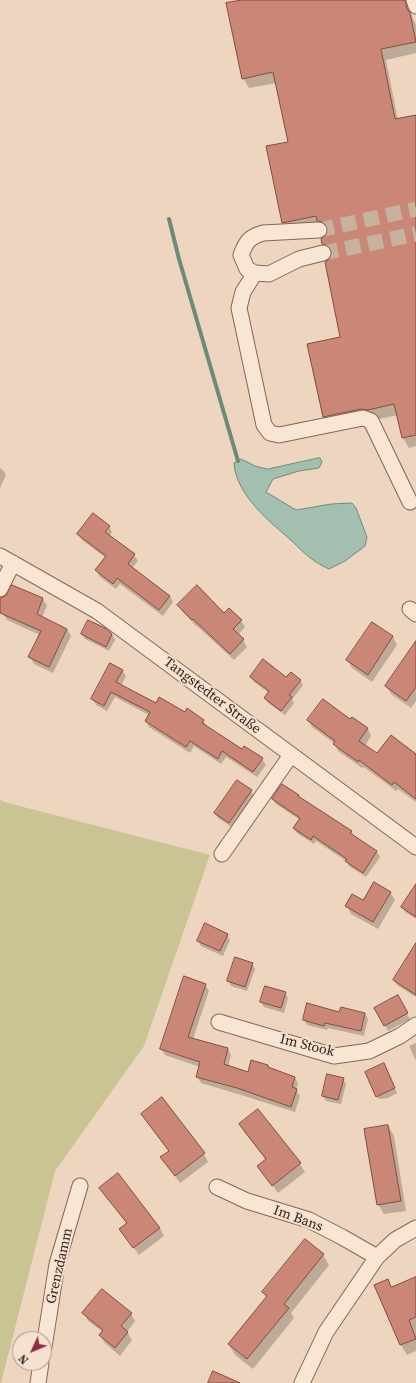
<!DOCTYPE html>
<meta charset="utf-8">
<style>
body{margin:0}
#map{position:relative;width:416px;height:1383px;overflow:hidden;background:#edd5c0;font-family:"Source Serif 4",serif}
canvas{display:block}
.north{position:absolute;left:12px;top:1331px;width:40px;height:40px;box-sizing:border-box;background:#f4e1d0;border:1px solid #a89588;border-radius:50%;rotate:226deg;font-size:11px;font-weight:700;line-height:16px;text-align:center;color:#35231d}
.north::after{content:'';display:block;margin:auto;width:14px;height:18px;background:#932a43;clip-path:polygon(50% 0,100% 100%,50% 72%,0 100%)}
</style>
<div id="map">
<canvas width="416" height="1383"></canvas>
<div class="north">N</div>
</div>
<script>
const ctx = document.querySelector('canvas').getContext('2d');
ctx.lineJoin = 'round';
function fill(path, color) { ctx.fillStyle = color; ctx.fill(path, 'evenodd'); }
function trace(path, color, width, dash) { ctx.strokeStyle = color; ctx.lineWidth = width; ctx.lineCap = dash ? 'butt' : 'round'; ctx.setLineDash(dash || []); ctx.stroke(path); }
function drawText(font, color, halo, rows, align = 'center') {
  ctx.font = font + ' "Source Serif 4",serif'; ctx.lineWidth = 4; ctx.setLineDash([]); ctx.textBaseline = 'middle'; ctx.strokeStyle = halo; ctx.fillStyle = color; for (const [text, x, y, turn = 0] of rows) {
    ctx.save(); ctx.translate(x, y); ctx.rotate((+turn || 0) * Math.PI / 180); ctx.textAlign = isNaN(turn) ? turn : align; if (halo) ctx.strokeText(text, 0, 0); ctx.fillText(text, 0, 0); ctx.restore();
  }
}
const green = new Path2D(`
 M0,799L4,802L210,855L144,1046L55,1171L1,1383H0Z`);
const water = new Path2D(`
 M320,458L322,462L319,468L299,471L273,479L266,492L296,510L331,504L352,503L356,508L367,537L365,546L345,561L329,569C313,562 304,553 292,541C269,521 236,495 234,463L241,459L255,466L267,469Z`);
const shadow = new Path2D(`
 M246,0H411L412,6L411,14L416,25V53L386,60L398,120L416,116V446L409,448L403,438L398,415L374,420L330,427L324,417L341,337L330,260L333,256L329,254L323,244L328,232H288L283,222L289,143L277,83L249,88L243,78Z
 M0,468L3,470L6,475L0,488Z
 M109,526L112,532L109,537L134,555L138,561L132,568L170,596L173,602L163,616L120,584L116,589L100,577L96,570L106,558L82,540L78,534Z
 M12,586L43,599L47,606L42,617L67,629L71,636L53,673L34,664L30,657L40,635L7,620L3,614L0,606V599L6,597Z
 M178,605L224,615L241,621L245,627L238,635L243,640L247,647L234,660L197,626H196L182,611Z
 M372,624L393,637L397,645L372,682L352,668L348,660Z
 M82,634H112L115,640L109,651L85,639Z
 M416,653V701L411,708L391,694L386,686Z
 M122,670L126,676L121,686L156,704L203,720L207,726L242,751L262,759L266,765L257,777L226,757L221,764L194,746L190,753L149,727L146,721L149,715L115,697L107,711L96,705L93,699Z
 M251,677L300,680L303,685L292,700L294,703L285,715L268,703L265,698L269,693L254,682Z
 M352,718L368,729L371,736L365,746L386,761L416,767V802L398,789L396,791L364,767L362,768L338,751L334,743L312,727L308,720L350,721Z
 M251,791L254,796L233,828L218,818L215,813Z
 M298,796L300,798L351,831L354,836L377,852L380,857L366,877L349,866L346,861L316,841L314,844L297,833L294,828L300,820L276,804L273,799Z
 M416,887V919L405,912L402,907Z
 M390,892L395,900L378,929L351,914L347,906L363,902Z
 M227,934L230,940L223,956L201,946L198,941Z
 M416,944V997L397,985L394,980Z
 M252,964L255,969L247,991L231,986L228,980Z
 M205,984L209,991L193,1039L228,1049L231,1055L228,1067L249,1073L268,1066L270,1069L295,1077L298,1084L296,1090L300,1096L295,1112L241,1095L201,1083L197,1077L200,1067L165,1055L161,1049Z
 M285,993L288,998L284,1013L264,1007L261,1002Z
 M397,996L410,1019L388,1031L376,1008Z
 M365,1013L368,1019L364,1036L328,1028L327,1030L307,1025L304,1020L340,1014Z
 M416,1043V1061L409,1046Z
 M386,1070L397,1093L388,1098L379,1099L376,1093Z
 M343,1079L346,1084L341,1104L326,1101L323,1096Z
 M161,1099L204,1154L208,1162L180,1183L162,1157L169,1152L142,1114Z
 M258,1110L300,1164L305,1172L278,1193L258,1166L266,1160L244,1132L240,1124Z
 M388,1126L394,1136L406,1211L384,1214L378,1204Z
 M100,1188L160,1228L164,1236L139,1255L120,1229L127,1224Z
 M305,1240L323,1255L329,1265L291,1313L294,1318L253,1369L235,1355L229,1345L267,1298L263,1292Z
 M416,1278V1351L407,1355L401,1345L376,1285L387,1280L392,1288Z
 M84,1313L131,1314L135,1321L127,1332L132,1340L120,1356L105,1343L100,1336L103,1332L88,1321Z`);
const stream = new Path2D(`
 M169,219L179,259L238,461`);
const building = new Path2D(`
 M242,0H405L407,9L410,13L416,42L381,49L395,119L416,115V435L402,438L394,404L368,410L361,409L323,417L307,344L340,337L325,262L330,259L332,256V251L329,246L322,244L321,239L327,234L328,229L326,225L323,222L317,221L316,216L282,223L266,146L288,142L273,72L242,79L226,3Z
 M93,513L110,526L105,532L135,554L128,564L170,596L159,610L117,578L113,584L95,570L106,556L77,534Z
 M12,585L43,598L37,614L67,629L49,667L28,657L41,631L0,613V598L5,596Z
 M197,585L224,613L229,608L242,620L233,629L244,639L230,654L193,619L192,620L177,605Z
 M88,620L105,628L112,634L106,647L81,634Z
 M372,622L393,636L368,675L346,660Z
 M416,641V687L406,701L385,686Z
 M263,659L286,677L291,672L301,680L289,695L292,697L281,711L264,698L269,691L250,677Z
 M110,663L123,670L116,682L156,703L159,697L185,712L187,708L204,720L202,723L242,749L244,746L263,758L253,772L222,751L218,759L190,741L186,747L145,721L150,712L111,692L104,706L91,699Z
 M323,699L350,719L352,717L368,728L359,741L377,753L391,735L416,754V799L394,782L392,785L359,760L358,762L333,744L335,741L307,720Z
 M237,780L252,790L229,823L214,813Z
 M282,784L299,795L298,796L352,831L350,833L377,851L363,873L345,861L347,859L313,836L311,840L293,828L300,818L272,799Z
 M374,882L391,892L373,922L345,906L352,894L363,900Z
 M416,884V917L401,907Z
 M205,923L228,934L220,951L197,941Z
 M416,943V995L393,980Z
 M235,957L253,963L245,987L227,981Z
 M184,976L206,984L188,1037L228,1048L224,1064L248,1072L251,1060L268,1065V1067L295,1077L292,1087L297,1089L291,1107L237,1088L196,1077L200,1062L160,1049Z
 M265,986L286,992L281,1008L260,1002Z
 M398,995L408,1013L384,1026L374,1008Z
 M307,1003L339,1012L341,1007L365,1013L361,1031L325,1023L324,1026L303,1020Z
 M384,1063L395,1088L376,1097L365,1072Z
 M327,1074L344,1078L338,1100L322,1096Z
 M162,1097L205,1153L175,1176L160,1157L169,1151L141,1114Z
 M258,1109L301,1163L272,1186L257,1166L266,1159L239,1124Z
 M388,1125L401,1201L377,1205L364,1129Z
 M118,1173L160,1228L133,1248L119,1229L127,1223L99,1188Z
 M305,1239L324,1254L284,1304L289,1308L247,1359L228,1344L267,1296L262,1292Z
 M416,1277V1317L409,1320L416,1339L400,1345L374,1285L388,1279L391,1287Z
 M102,1289L132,1313L121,1326L128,1332L115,1348L99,1335L103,1330L82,1313Z
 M213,1371L240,1383H208Z`);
const minorTunnel = new Path2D(`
 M319,230L416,209
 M323,253L416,234`);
const minor = new Path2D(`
 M414,0L416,6
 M319,230L263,233C249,237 246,242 241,255L247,269L255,273L269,274L299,259L323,253
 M255,273L243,292L239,308L264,425L270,433L279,435L363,418L371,421L410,502
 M0,556L97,611L416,847
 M0,589L13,563
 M410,609L416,614
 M222,854L291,755
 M219,1022L334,1056L369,1051L400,1036L416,1025
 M217,1187L247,1201L309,1220L342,1237L377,1257
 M44,1347L57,1264L80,1186
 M38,1383L41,1363
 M302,1383L326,1332L377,1257L395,1240L416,1228`);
const streetNames = [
 ["Tangstedter Straße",212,696,37],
 ["Im Stook",307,1046,14],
 ["Im Bans",298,1219,20],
 ["Grenzdamm",60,1266,-77]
];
fill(green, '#cac495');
fill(water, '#a3bfb0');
trace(water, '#6b8c7c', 1);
fill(shadow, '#0003');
trace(stream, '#6b8c7c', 4);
fill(building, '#ca8777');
trace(building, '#844b3f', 1);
trace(minorTunnel, '#c8b19f', 15, [15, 8]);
trace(minor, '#856659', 17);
trace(minor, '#f8e5d3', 15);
drawText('14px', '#35231d', '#f4e1d0', streetNames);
</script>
